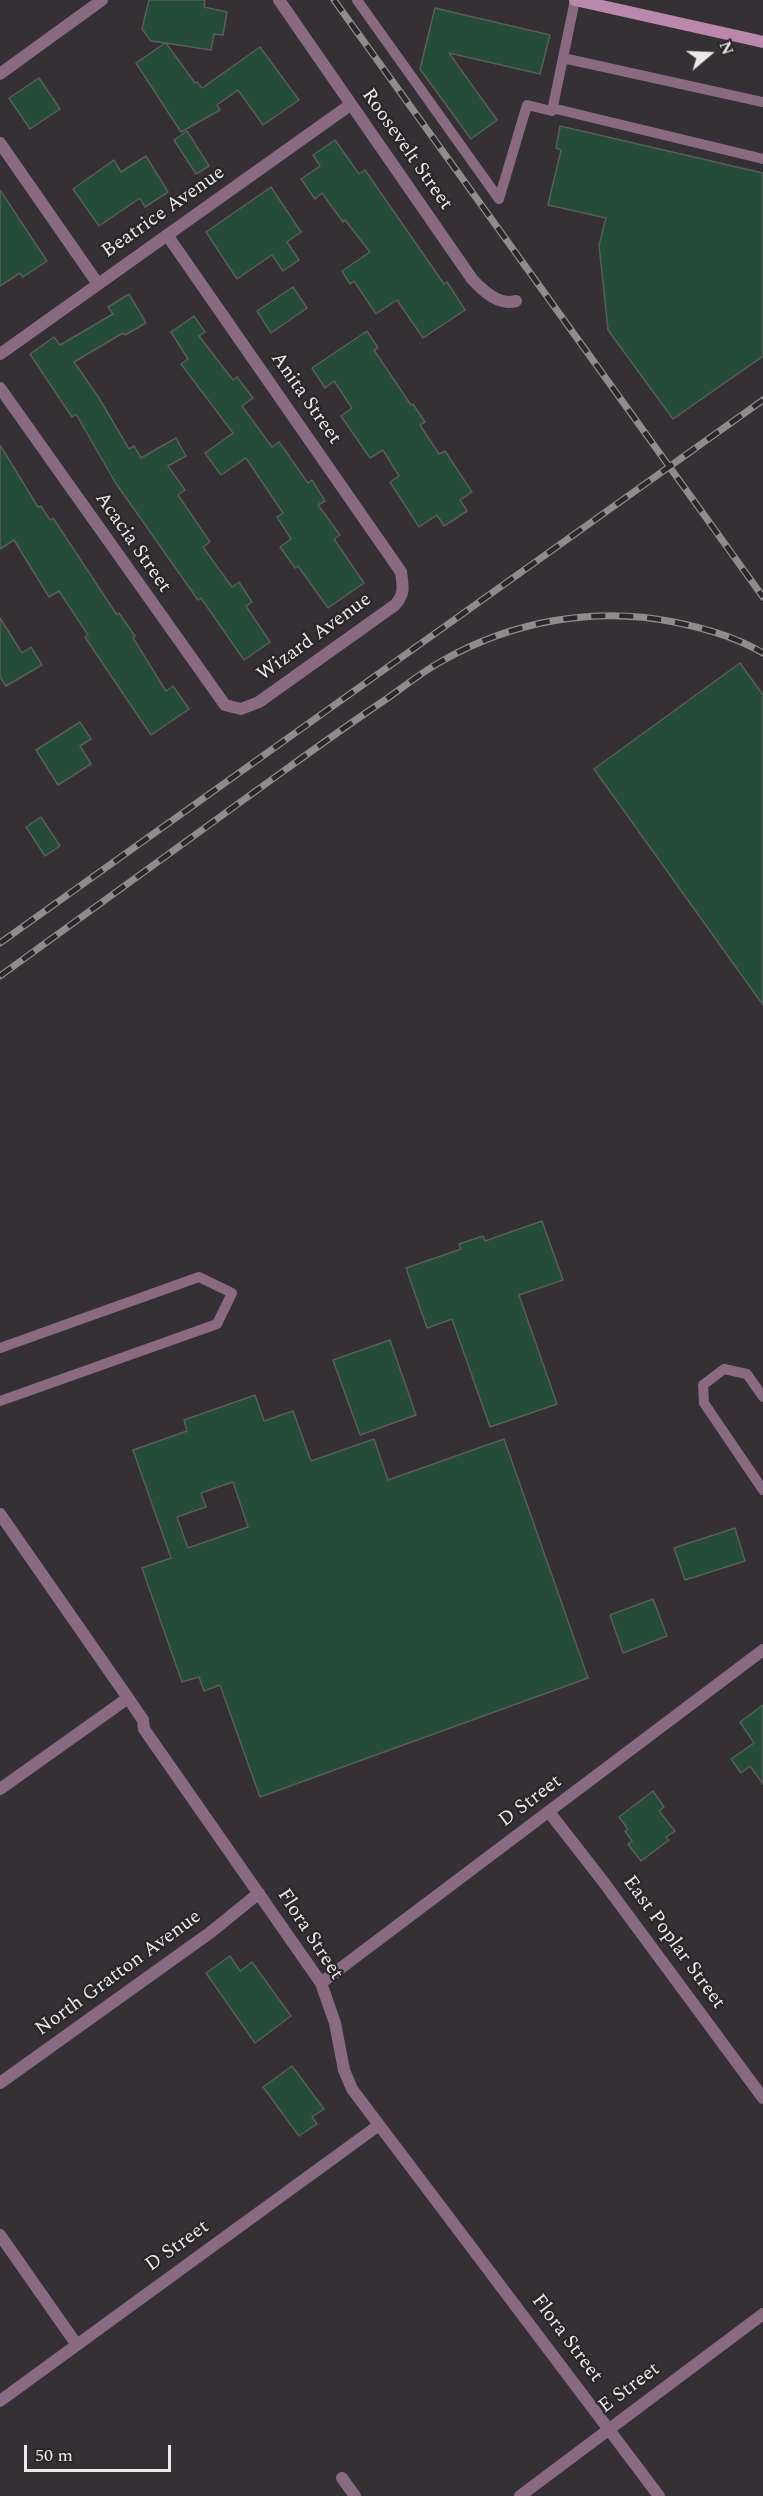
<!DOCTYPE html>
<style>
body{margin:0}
#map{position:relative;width:763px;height:2496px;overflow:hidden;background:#343033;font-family:Spectral,serif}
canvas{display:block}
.north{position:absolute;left:679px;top:24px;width:60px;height:60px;-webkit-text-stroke:4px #2a2629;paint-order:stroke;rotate:71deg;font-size:16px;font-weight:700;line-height:24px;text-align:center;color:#ebe9ea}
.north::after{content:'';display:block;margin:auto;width:21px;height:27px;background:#ebe9ea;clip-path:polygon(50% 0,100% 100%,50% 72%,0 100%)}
.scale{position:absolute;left:24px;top:2445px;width:147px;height:27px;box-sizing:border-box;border:3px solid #ebe9ea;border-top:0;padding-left:8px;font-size:18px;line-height:21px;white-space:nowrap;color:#ebe9ea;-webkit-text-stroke:4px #2a2629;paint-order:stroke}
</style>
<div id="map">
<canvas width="763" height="2496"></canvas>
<div class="north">N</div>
<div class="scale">50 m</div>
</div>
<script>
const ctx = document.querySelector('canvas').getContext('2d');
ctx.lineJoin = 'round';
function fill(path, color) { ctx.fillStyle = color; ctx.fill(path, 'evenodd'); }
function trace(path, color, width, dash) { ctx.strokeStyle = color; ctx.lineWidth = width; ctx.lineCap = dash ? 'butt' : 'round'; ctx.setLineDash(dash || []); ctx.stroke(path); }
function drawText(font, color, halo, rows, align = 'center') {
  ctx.font = font + ' Spectral,serif'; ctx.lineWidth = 4.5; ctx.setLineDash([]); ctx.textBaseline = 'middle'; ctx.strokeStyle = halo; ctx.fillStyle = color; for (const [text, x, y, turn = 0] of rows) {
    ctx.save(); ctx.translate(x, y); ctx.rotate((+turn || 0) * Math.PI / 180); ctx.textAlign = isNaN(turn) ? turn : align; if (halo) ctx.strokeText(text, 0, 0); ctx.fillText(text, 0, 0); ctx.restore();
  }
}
const building = new Path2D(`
 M149,0H205L204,7L227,12L223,35L214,34L211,50L166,43L195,83L197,82L202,88L260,47L299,100L263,125L238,90L217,105L220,110L181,132L136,63L165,43L151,41L142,29Z
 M435,8L550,35L540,74L449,53L497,120L471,139L420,69Z
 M39,78L60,109L30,129L9,98Z
 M560,126L763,173V356L673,419L608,330L599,245L606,218L548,205L561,150L556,148Z
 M187,131L209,166L196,174L174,140Z
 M335,140L359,174L365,170L444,284L447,282L465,310L423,338L397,300L376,314L354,281L350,284L342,271L370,252L345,220L343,222L322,193L315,199L301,179L320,166L313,155Z
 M146,156L168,192L145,207L140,198L99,226L73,189L114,160L121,172Z
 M271,187L301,232L287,242L299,260L283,271L272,255L237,279L206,232Z
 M0,190L47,261L23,277L20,273L0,286Z
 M293,287L307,308L271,333L257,311Z
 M129,294L146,323L125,335L123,333L74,362L99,398L129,449L134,446L141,458L176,438L186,456L168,466L185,490L178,495L210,542L203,547L232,587L239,582L252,602L246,606L270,642L244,660L201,598L198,600L115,482L76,414L72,417L30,354L54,337L60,345L113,314L108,307Z
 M194,316L205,332L199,336L233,380L237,377L253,398L242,406L272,447L279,442L308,483L312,480L325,501L318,505L340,535L334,539L364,583L328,608L298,566L295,568L280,547L291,539L277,517L283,513L246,458L221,475L205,453L233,433L181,364L188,359L171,332Z
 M367,331L378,348L374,350L411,405L413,404L425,422L420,425L439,454L445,451L472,492L460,500L467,511L444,526L437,515L419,527L390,482L399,476L383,450L370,458L341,416L352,408L334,381L325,388L312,368Z
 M0,445L38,507L41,506L50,520L53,518L117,615L119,613L135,636L133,638L166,691L173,686L189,709L151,735L85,637L88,635L59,591L49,597L14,540L0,549Z
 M0,618L22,653L31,647L42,665L6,686L0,677Z
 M740,663L763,695V1005L594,769Z
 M80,722L91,739L80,746L91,764L58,785L36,750Z
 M41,817L60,846L45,856L26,827Z
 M542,1221L563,1280L519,1295L557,1404L490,1427L452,1319L427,1328L406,1268L461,1249L459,1244L483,1236L485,1241Z
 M390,1340L416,1415L360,1435L333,1360Z
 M255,1395L264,1421L293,1411L311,1461L374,1439L388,1480L504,1439L588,1678L260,1797L220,1685L204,1691L199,1677L182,1682L142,1568L171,1558L133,1450L187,1431L184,1420ZM233,1482L248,1527L188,1548L177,1517L206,1507L201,1493Z
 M735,1528L745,1561L685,1580L674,1548Z
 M653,1599L667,1636L623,1653L610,1615Z
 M763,1705V1784L750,1766L741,1773L731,1759L754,1743L740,1722Z
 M653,1791L664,1807L659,1811L675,1831L666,1837L669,1840L641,1861L628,1844L632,1841L625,1831L628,1829L619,1817Z
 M230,1956L240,1971L252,1962L291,2016L255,2043L206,1973Z
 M292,2066L324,2109L312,2117L317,2124L299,2136L263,2087Z`);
const lane = new Path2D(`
 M357,0L499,199L527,105L552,111L575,0
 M563,58L763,102
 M552,108L763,159
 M0,1348L199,1277L232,1293L217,1324L0,1401
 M763,1397L747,1374L724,1369L703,1385L704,1403L763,1490`);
const street = new Path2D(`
 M279,0L472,279C483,291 499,306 516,301
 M0,74L102,0
 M0,143L98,284
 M0,354L350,105
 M0,388L225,705L241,709L259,702L395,605C405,594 403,586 401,572L167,235
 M0,1514L128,1698L143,1720L144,1729L321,1983L335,2023L344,2070L352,2089L659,2496
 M0,1789L128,1698
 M549,1812L602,1880L763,2098
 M321,1983L763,1650
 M0,2083L211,1932L259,1893
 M0,2235L77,2345
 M0,2401L379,2125
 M342,2478L355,2496
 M520,2496L763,2314`);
const secondary = new Path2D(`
 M575,0L763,42`);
const rail = new Path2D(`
 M334,0L763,597
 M0,943L763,400
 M0,976C84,915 169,854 253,793C295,763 336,733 379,704C400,690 420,673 442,661C512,621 595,606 674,622C704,628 736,637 763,653`);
const streetNames = [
 ["Roosevelt Street",406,150,55],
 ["Beatrice Avenue",164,213,-35],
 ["Anita Street",305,399,55],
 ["Acacia Street",132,543,55],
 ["Wizard Avenue",315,638,-36],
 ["D Street",531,1802,-37],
 ["Flora Street",309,1935,57],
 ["East Poplar Street",673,1943,54],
 ["North Gratton Avenue",119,1974,-36],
 ["D Street",178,2247,-36],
 ["Flora Street",566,2339,53],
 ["E Street",630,2389,-37]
];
fill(building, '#244c39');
trace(building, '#585d5a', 1.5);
trace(lane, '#8a6a80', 10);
trace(street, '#8a6a80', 12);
trace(secondary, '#bb88ad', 12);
trace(rail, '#8f8c8e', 7);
trace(rail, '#2a2629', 4.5, [14]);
drawText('20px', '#ebe9ea', '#2a2629', streetNames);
</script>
